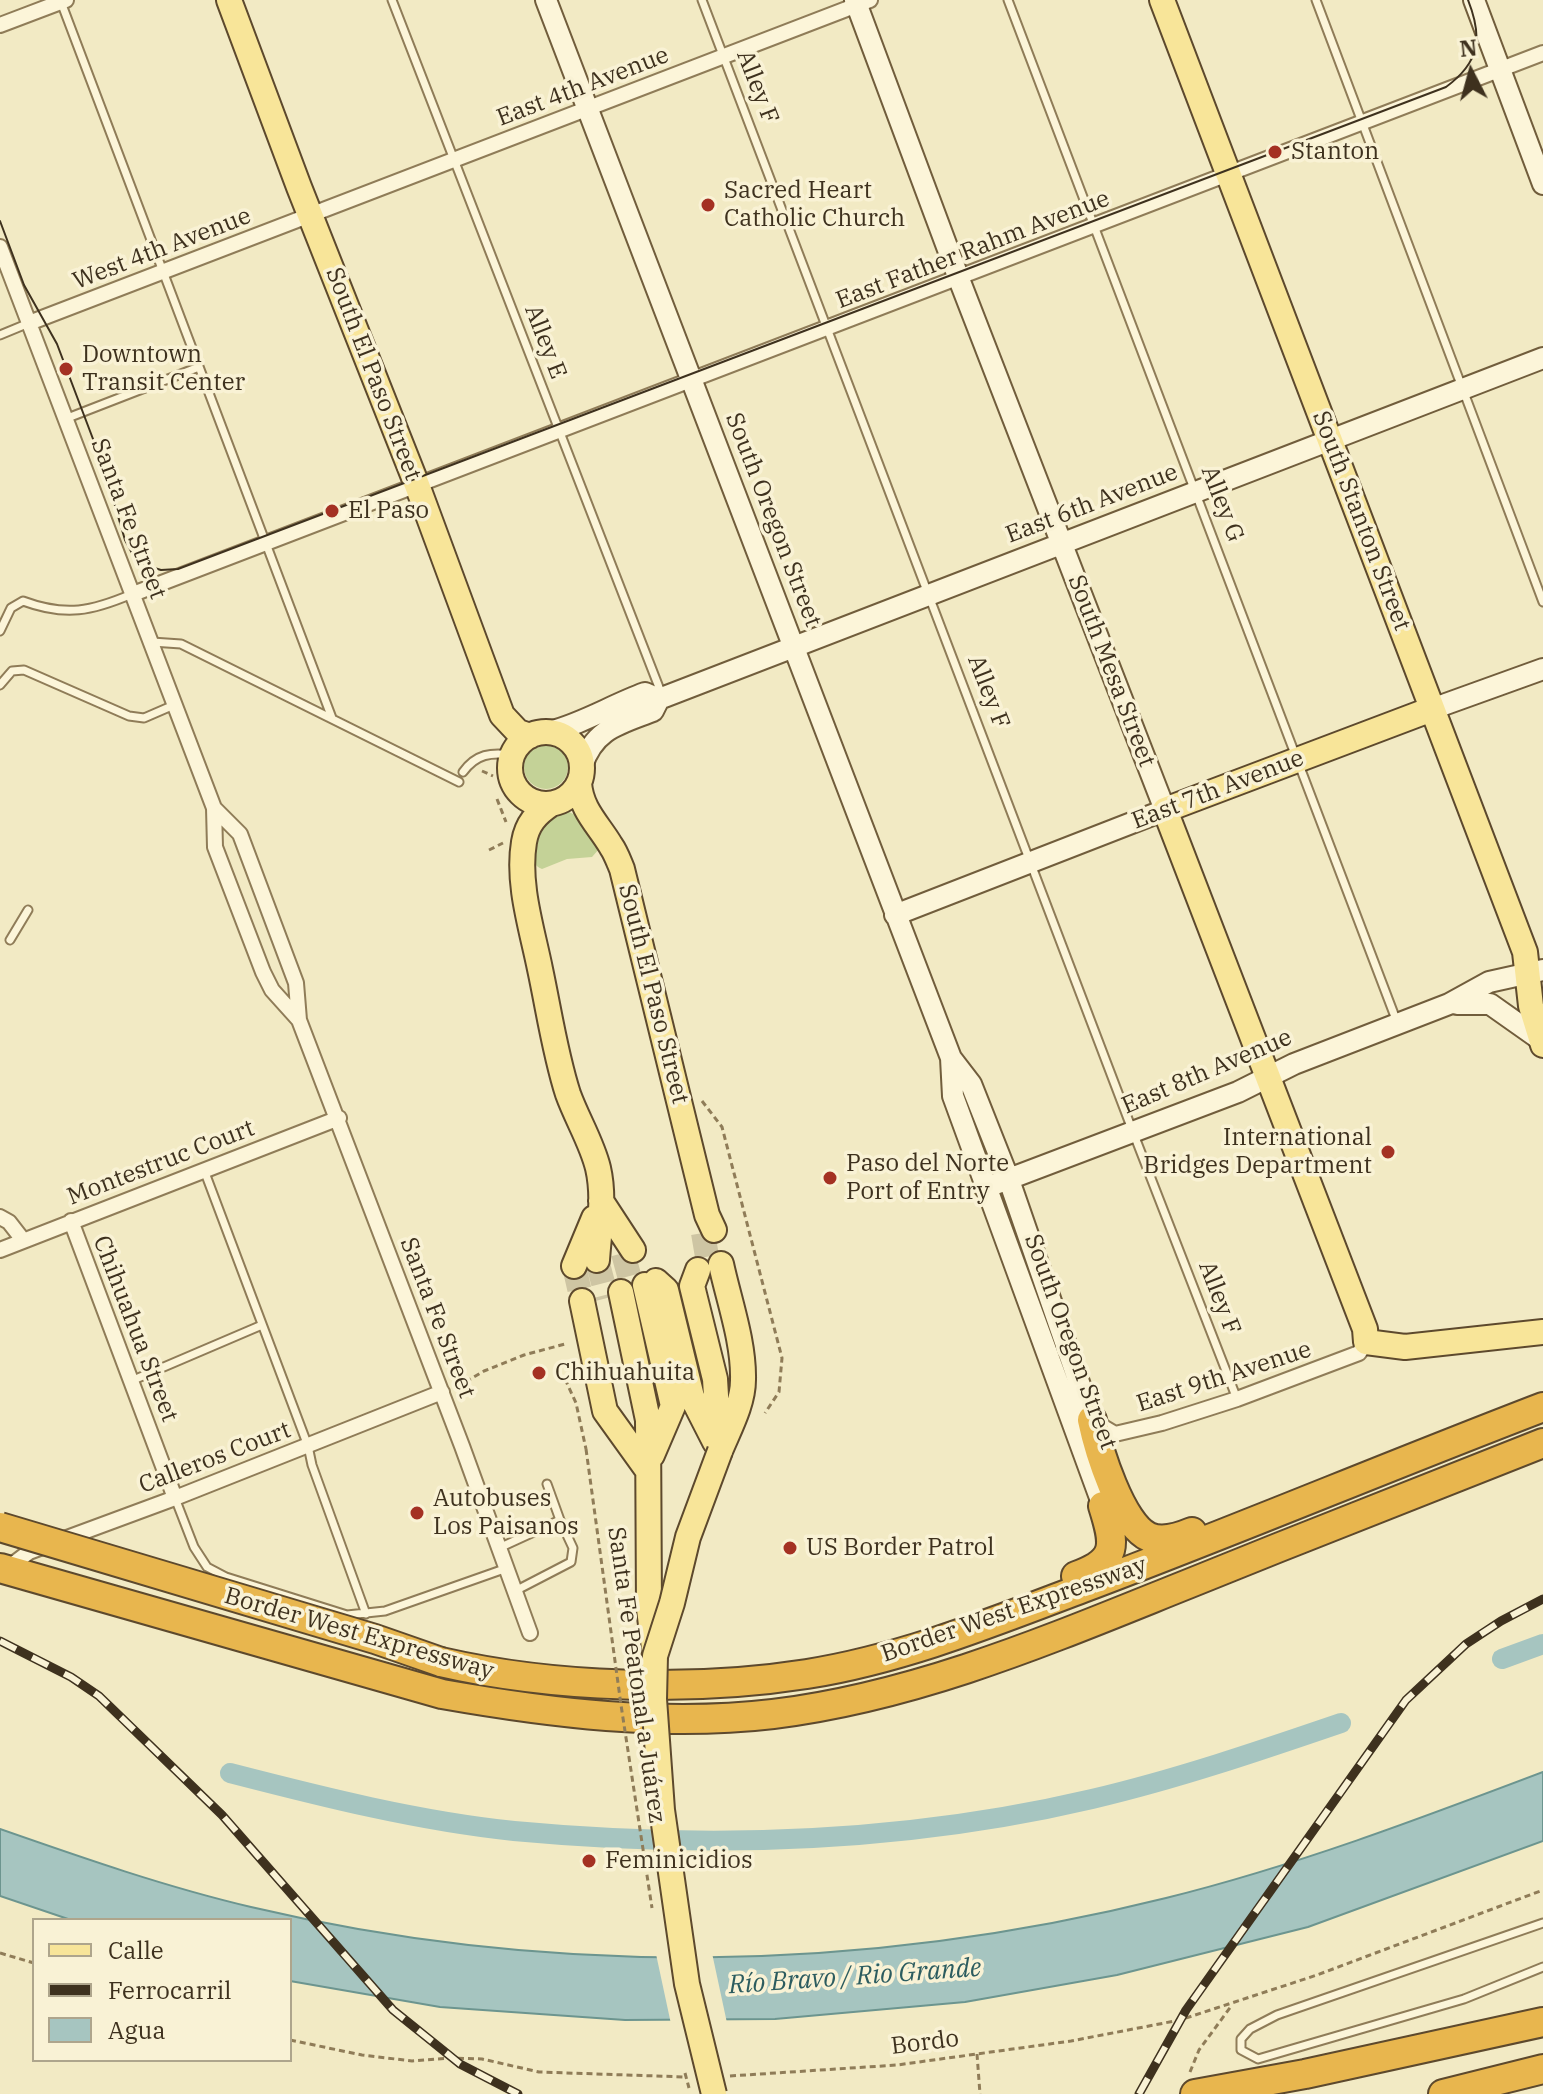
<!DOCTYPE html>
<meta charset="utf-8">
<style>
body{margin:0}
#map{position:relative;width:1543px;height:2094px;overflow:hidden;background:#f2eac4;font-family:"IBM Plex Serif",serif}
canvas{display:block}
.legend{position:absolute;left:32px;top:1918px;width:260px;height:144px;box-sizing:border-box;background:#f9f2d5;border:2px solid #aea58c;margin:0;padding:10px 14px;list-style:none;font-size:24px;color:#3e311e}
.legend li{display:flex;align-items:center;gap:16px;height:40px}
.legend b{width:40px;border:2px solid #aea58c}
.north{position:absolute;left:1431px;top:32px;width:80px;height:80px;-webkit-text-stroke:6px #f9f2d5;paint-order:stroke;rotate:354deg;font-size:22px;font-weight:700;line-height:32px;text-align:center;color:#3e311e}
.north::after{content:'';display:block;margin:auto;width:28px;height:36px;background:#3e311e;clip-path:polygon(50% 0,100% 100%,50% 72%,0 100%)}
</style>
<div id="map">
<canvas width="1543" height="2094"></canvas>
<ul class="legend">
<li><b style="height:10px;background:#f8e599"></b>Calle</li>
<li><b style="height:10px;background:#3e311e"></b>Ferrocarril</li>
<li><b style="height:22px;background:#a6c5c0"></b>Agua</li>
</ul>
<div class="north">N</div>
</div>
<script>
const ctx = document.querySelector('canvas').getContext('2d');
ctx.lineJoin = 'round';
function fill(path, color) { ctx.fillStyle = color; ctx.fill(path, 'evenodd'); }
function trace(path, color, width, dash) { ctx.strokeStyle = color; ctx.lineWidth = width; ctx.lineCap = dash ? 'butt' : 'round'; ctx.setLineDash(dash || []); ctx.stroke(path); }
function drawText(font, color, halo, rows, align = 'center') {
  ctx.font = font + ' "IBM Plex Serif",serif'; ctx.lineWidth = 7; ctx.setLineDash([]); ctx.textBaseline = 'middle'; ctx.strokeStyle = halo; ctx.fillStyle = color; for (const [text, x, y, turn = 0] of rows) {
    ctx.save(); ctx.translate(x, y); ctx.rotate((+turn || 0) * Math.PI / 180); ctx.textAlign = isNaN(turn) ? turn : align; if (halo) ctx.strokeText(text, 0, 0); ctx.fillText(text, 0, 0); ctx.restore();
  }
}
const green = new Path2D(`
 M524 767a22 22 0 1 1 44 0a22 22 0 1 1-44 0Z
 M567,811C583,817 593,833 599,849L592,857L567,859L542,869C527,863 533,847 534,834L557,813Z`);
const water = new Path2D(`
 M1543,1772V1841L1308,1927L1117,1975L965,2002L775,2019L625,2020L440,2007L290,1981V1920H71L0,1896V1829C83,1858 166,1887 251,1907C552,1978 866,1973 1166,1898C1295,1866 1419,1819 1543,1772Z`);
const pier = new Path2D(`
 M712,1953L727,2023L671,2024L656,1954Z`);
const canal = new Path2D(`
 M1502,1659L1543,1644
 M230,1773C323,1797 418,1821 514,1831C706,1849 905,1843 1092,1799C1177,1779 1259,1751 1341,1723`);
const primaryTunnel = new Path2D(`
 M703,1233L709,1268
 M623,1253L633,1290
 M597,1260L607,1298
 M574,1266L582,1301`);
const path = new Path2D(`
 M482,771L493,776
 M497,799L506,822
 M489,850L503,843
 M702,1101L722,1127L782,1358L779,1392L765,1413
 M565,1379L576,1403L586,1449
 M457,1387L484,1371L524,1355L565,1344
 M0,1953L34,1963
 M290,2040L362,2055L412,2061L452,2058L482,2059L539,2072L686,2077
 M977,2054L980,2094
 M1190,2072L1199,2050L1232,2005
 M730,2076L897,2065L1071,2041L1180,2020L1317,1975L1543,1890`);
const lane = new Path2D(`
 M392,0L662,695
 M702,0L1133,1132L1237,1399
 M1008,0L1397,1022
 M1316,0L1543,602
 M61,2L332,718
 M0,335L29,323
 M65,419L199,367
 M0,631L11,608L23,601C66,617 92,611 132,594
 M152,642L181,644L459,782
 M0,685L12,671L24,670L129,716L144,718L174,705
 M463,772C476,754 491,752 512,755
 M10,940L28,910
 M204,1170L308,1446L312,1465L366,1614
 M131,1381L262,1325
 M547,1484L560,1520
 M175,1498L194,1547L207,1567L226,1577L347,1615L385,1611L507,1568
 M499,1548L560,1520L573,1548L571,1562L515,1591
 M1543,1923L1277,2015L1250,2029L1241,2039V2050L1258,2059L1464,1999L1543,1967`);
const street = new Path2D(`
 M0,25L66,0
 M0,247L214,808L215,847L263,972L272,990L299,1020
 M29,323L870,0
 M133,594L1543,53
 M214,808L240,834L296,983L299,1020L462,1446L530,1633
 M0,1217L9,1222L23,1240
 M71,1221L175,1498
 M0,1250L339,1118
 M1093,1421L1115,1434L1162,1423L1237,1399L1359,1353L1366,1342
 M8,1568L29,1552L175,1498L442,1392`);
const secondary = new Path2D(`
 M546,0L951,1058L971,1084L1009,1180L1092,1420
 M855,0L959,279L1165,810L895,915
 M1474,0L1543,184
 M1432,709L1543,669
 M549,732C582,724 612,705 645,693L659,699
 M582,766C594,729 619,724 653,711L659,699L1543,358
 M1457,1004H1490L1541,1040
 M951,1058L953,1096L1103,1506
 M985,1188L1238,1092L1294,1064L1449,1004L1489,982L1543,970`);
const primary = new Path2D(`
 M229,0L299,187L417,485L502,715L518,732L530,736
 M1162,0L1525,952L1531,1006L1543,1045
 M1432,709L1165,810L1365,1329L1366,1342L1405,1347L1543,1332
 M510 768a36 36 0 1 1 72 0a36 36 0 1 1-72 0Z
 M579,783C581,810 598,824 611,846C616,853 619,862 622,869L707,1215L714,1230
 M551,804C536,814 527,824 524,842C517,884 532,929 540,969C549,1011 555,1054 568,1094C577,1119 592,1143 598,1168C605,1198 599,1230 597,1260
 M601,1201L633,1250
 M574,1266L594,1218
 M698,1270L692,1286L715,1379L719,1445
 M656,1281L666,1290L692,1397L715,1442
 M645,1285L673,1406L652,1455
 M621,1292L648,1420L649,1609L655,1656
 M582,1301L605,1411L646,1468
 M720,1451C729,1429 743,1404 743,1380C744,1342 729,1301 721,1264`);
const highway = new Path2D(`
 M1092,1420C1098,1449 1121,1525 1149,1537C1163,1543 1180,1537 1192,1532
 M0,1568L442,1694C550,1713 663,1727 773,1714C919,1696 1053,1638 1188,1584C1306,1536 1425,1490 1543,1443
 M1076,1576C1119,1561 1115,1544 1103,1506
 M441,1662C554,1688 692,1692 807,1674C902,1659 993,1622 1083,1588C1237,1530 1389,1466 1543,1407
 M1195,2094L1305,2074L1543,2022
 M1443,2094L1543,2069`);
const tram = new Path2D(`
 M0,221L24,285L57,344L104,468L125,540L132,553L145,565L161,570L178,569L1446,87C1480,62 1483,38 1468,0`);
const rail = new Path2D(`
 M0,1641L71,1677L99,1696L222,1815L393,2010L460,2064L518,2094
 M1139,2094L1186,2010L1406,1700L1466,1644L1501,1621L1543,1599`);
const pathBridge = new Path2D(`
 M586,1449L621,1705L652,1908
 M685,2073L689,2088`);
const primaryBridge = new Path2D(`
 M714,2094L687,1984L662,1810L654,1699L655,1656L672,1603L688,1537L720,1451`);
const highwayBridge = new Path2D(`
 M0,1527L375,1639L441,1662`);
const markers = [
 [1275,152,8,"#a43123"],
 [708,205,8,"#a43123"],
 [66,369,8,"#a43123"],
 [332,511,8,"#a43123"],
 [1388,1152,8,"#a43123"],
 [830,1178,8,"#a43123"],
 [539,1373,8,"#a43123"],
 [417,1513,8,"#a43123"],
 [790,1548,8,"#a43123"],
 [589,1861,8,"#a43123"]
];
const streetNames = [
 ["East 4th Avenue",583,87,-21],
 ["Alley F",757,87,69],
 ["West 4th Avenue",162,249,-21],
 ["East Father Rahm Avenue",973,250,-21],
 ["Alley E",545,342,69],
 ["South El Paso Street",373,374,69],
 ["East 6th Avenue",1092,504,-21],
 ["Alley G",1222,504,69],
 ["Santa Fe Street",128,519,69],
 ["South Oregon Street",773,520,69],
 ["South Stanton Street",1361,521,69],
 ["South Mesa Street",1111,671,69],
 ["Alley F",988,692,69],
 ["East 7th Avenue",1218,790,-21],
 ["South El Paso Street",653,994,76],
 ["East 8th Avenue",1207,1072,-23],
 ["Montestruc Court",161,1163,-21],
 ["Alley F",1219,1298,69],
 ["Santa Fe Street",437,1318,69],
 ["Chihuahua Street",135,1329,69],
 ["South Oregon Street",1070,1342,70],
 ["East 9th Avenue",1224,1377,-18],
 ["Calleros Court",215,1458,-21],
 ["Border West Expressway",1014,1610,-19],
 ["Border West Expressway",359,1634,16],
 ["Santa Fe Peatonal a Juárez",636,1675,82],
 ["Bordo",925,2043,-7]
];
const poiNames = [
 ["Stanton",1291,152],
 ["Sacred Heart",724,191],
 ["Catholic Church",724,219],
 ["Downtown",82,355],
 ["Transit Center",82,383],
 ["El Paso",348,511],
 ["International",1372,1138,"right"],
 ["Bridges Department",1372,1166,"right"],
 ["Paso del Norte",846,1164],
 ["Port of Entry",846,1192],
 ["Chihuahuita",555,1373],
 ["Autobuses",433,1499],
 ["Los Paisanos",433,1527],
 ["US Border Patrol",806,1548],
 ["Feminicidios",605,1861]
];
const waterNames = [
 ["Río Bravo / Rio Grande",855,1977,-4]
];
fill(green, '#c4d297');
fill(water, '#a6c5c0');
trace(water, '#6c958f', 2);
fill(pier, '#f2eac4');
trace(canal, '#a6c5c0', 20);
trace(primaryTunnel, '#cec5a3', 24, [24, 12]);
trace(lane, '#8f7c58', 11);
trace(street, '#8f7c58', 18);
trace(secondary, '#715d3c', 24);
trace(primary, '#5d492d', 28);
trace(highway, '#5d492d', 32);
trace(path, '#8f7c58', 3, [6, 4]);
trace(lane, '#fcf5d9', 7);
trace(street, '#fcf5d9', 14);
trace(secondary, '#fcf5d9', 20);
trace(primary, '#f8e599', 24);
trace(highway, '#e8b64e', 28);
trace(tram, '#3e311e', 2);
trace(rail, '#3e311e', 9);
trace(rail, '#f9f2d5', 6, [18]);
trace(primaryBridge, '#5d492d', 28, []);
trace(highwayBridge, '#5d492d', 32, []);
trace(pathBridge, '#8f7c58', 3, [6, 4]);
trace(primaryBridge, '#f8e599', 24);
trace(highwayBridge, '#e8b64e', 28);
for (const [x, y, r, color] of markers) { const dot = new Path2D(); dot.arc(x, y, r, 0, 2 * Math.PI); ctx.fillStyle = color; ctx.fill(dot); trace(dot, '#f9f2d5', 3); }
drawText('24px', '#3e311e', '#f9f2d5', streetNames);
drawText('24px', '#3e311e', '#f9f2d5', poiNames, 'left');
drawText('italic 26px', '#2c5c5f', '#f9f2d5', waterNames);
</script>
